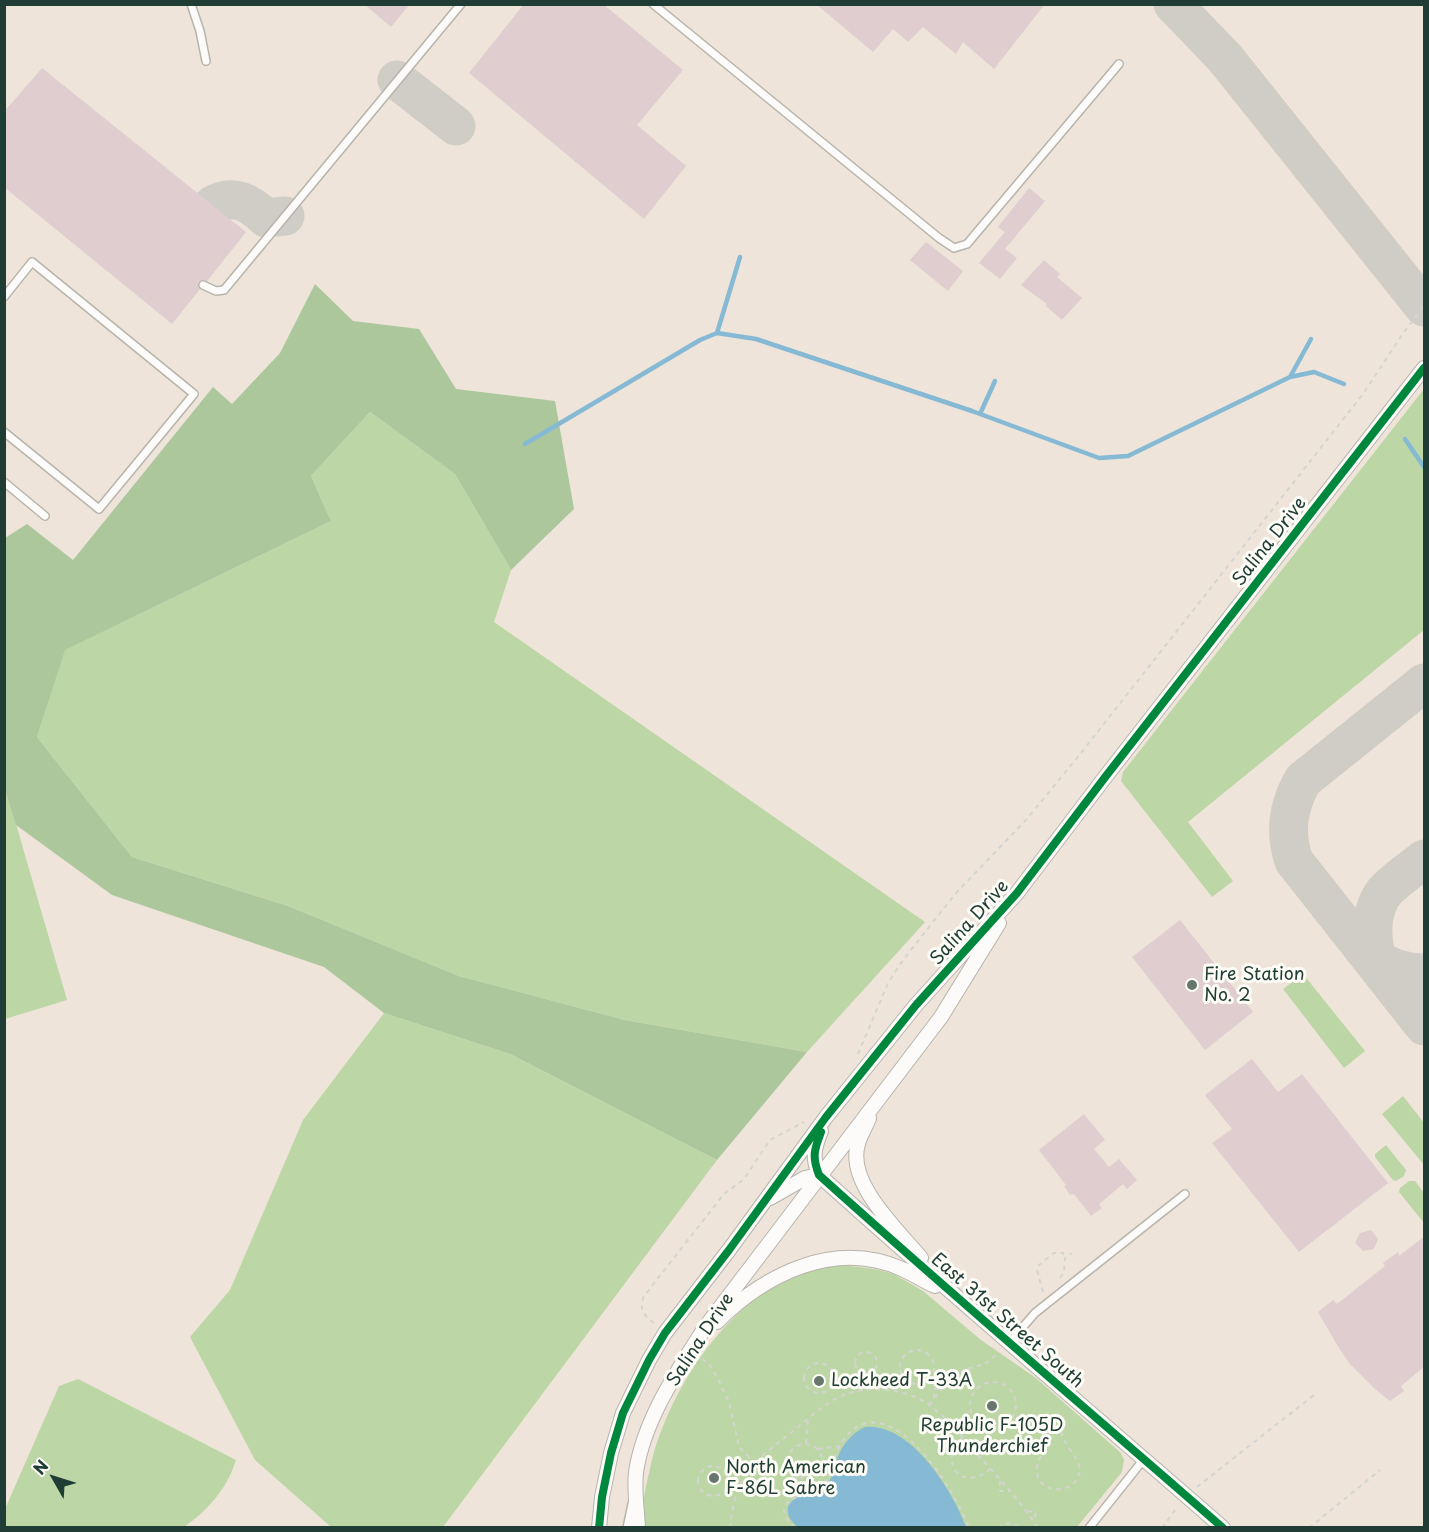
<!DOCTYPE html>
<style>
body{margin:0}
#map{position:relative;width:1429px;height:1532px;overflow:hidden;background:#eee4d9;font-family:"Playpen Sans",sans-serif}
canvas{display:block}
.frame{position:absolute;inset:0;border:6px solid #1f3d34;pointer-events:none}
.north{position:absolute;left:24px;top:1448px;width:60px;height:60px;-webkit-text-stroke:4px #fdfcf7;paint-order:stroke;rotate:309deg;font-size:16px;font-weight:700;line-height:24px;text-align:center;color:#1f3d34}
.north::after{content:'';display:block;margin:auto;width:21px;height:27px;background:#1f3d34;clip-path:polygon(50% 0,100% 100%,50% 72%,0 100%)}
</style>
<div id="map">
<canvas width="1429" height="1532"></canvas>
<div class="frame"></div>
<div class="north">N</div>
</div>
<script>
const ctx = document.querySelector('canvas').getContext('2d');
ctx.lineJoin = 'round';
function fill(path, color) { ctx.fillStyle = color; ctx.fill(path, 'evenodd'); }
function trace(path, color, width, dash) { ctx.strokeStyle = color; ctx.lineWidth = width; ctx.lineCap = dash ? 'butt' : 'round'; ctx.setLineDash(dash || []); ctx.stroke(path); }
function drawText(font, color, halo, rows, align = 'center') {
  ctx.font = font + ' "Playpen Sans",sans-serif'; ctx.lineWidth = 6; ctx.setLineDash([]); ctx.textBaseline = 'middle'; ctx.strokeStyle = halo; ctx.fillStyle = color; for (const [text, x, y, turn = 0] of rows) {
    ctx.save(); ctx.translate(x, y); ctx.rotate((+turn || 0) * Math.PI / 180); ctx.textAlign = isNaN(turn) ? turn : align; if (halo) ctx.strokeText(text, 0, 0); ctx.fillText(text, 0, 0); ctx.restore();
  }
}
const green = new Path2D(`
 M1424,389V630L1188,822L1233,881L1212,897L1121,781L1123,772Z
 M370,412L455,474L511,570L494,622L925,922L807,1052L625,1020L459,976L288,906L132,857L37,737L64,650L331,521L311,476Z
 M5,786L67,1000L5,1019H4Z
 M1303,974L1365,1051L1344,1068L1283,989Z
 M384,1013L510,1054L717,1160L443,1527H331L255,1460L190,1337L230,1290L303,1120Z
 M1403,1096L1424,1123V1165L1382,1114Z
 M1386,1145L1406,1170L1404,1176L1396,1181L1393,1180L1375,1157V1154Z
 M1409,1181H1415L1424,1193V1223L1399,1192L1400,1188Z
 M825,1266H850L875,1269L894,1274L923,1291L981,1340L1036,1378L1121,1453L1124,1460L1122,1472L1077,1527L644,1528C641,1505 645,1490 650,1469C666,1394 725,1303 798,1274C807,1271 816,1269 825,1266Z
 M78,1379L236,1460C227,1489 208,1510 184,1527H5V1509L59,1386Z`);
const forest = new Path2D(`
 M315,284L353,321L419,329L456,389L555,401L574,509L511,570L455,474L370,412L311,476L331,521L65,650L37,737L132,857L288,906L459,976L625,1020L807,1052L717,1160L510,1054L384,1013L324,967L112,895L16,825L4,786L5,538L27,524L73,560L213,387L232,404L280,353Z`);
const water = new Path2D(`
 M865,1427C910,1422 953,1491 966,1527L799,1528C793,1523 786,1516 788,1508C792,1493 818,1494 827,1484C833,1477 833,1470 836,1462C840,1448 851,1433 865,1427Z`);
const stream = new Path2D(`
 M717,333L740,257
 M1290,377L1311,339
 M980,414L995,381
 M1405,439L1424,467
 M525,444L700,340L717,333L756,339L972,411L1099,458L1128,456L1290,377L1314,372L1344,384`);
const taxiway = new Path2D(`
 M1173,4L1225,58L1424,307
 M397,80L456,126
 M213,205C234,193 250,203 266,218L285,216
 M1424,683L1303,780C1288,806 1284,832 1294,861L1424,1026
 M1370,954C1386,967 1404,973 1424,973
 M1382,970C1370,947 1368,909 1387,889C1398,878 1412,869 1424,859`);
const building = new Path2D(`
 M364,4H410L391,27Z
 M524,4H603L683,70L637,125L686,166L644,219L469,73Z
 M816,4H1045L994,69L963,42L956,54L923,27L908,42L893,29L873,52Z
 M42,68L246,232L207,281L202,280L198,282L200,289L172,324L4,187V112Z
 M1029,188L1045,201L1005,249L1017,258L1000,279L979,263L1005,232L998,227Z
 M926,242L963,271L948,291L910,260Z
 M1044,260L1060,274L1057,277L1082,298L1062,320L1046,306L1047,304L1021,285Z
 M1180,920L1253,1012L1205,1050L1132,957Z
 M1252,1059L1278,1092L1302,1074L1388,1183L1299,1252L1212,1143L1232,1129L1205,1095Z
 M1084,1114L1105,1140L1094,1149L1109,1167L1119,1159L1137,1180L1127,1189L1123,1184L1099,1204L1102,1208L1091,1216L1074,1194L1070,1195L1064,1186L1066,1185L1039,1150Z
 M1371,1230L1378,1239L1374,1249L1363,1251L1355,1243L1360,1233Z
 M1425,1236V1366L1401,1386L1404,1391L1390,1401L1375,1389L1350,1364L1339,1348L1318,1312L1333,1300L1337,1304L1385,1266L1383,1263L1398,1252L1399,1256Z`);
const path = new Path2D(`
 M858,1054L888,983L903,960L956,893L1026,820L1081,753L1363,394L1404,332L1424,306
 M1060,1278L1064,1272L1065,1258L1072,1253
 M1043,1292L1037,1270L1039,1265L1054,1253H1063L1065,1258
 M654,1323C643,1315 639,1309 644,1296L724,1194L744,1179L770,1140L804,1122
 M900 1367a17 17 0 1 1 34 0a17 17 0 1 1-34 0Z
 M855 1363a11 11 0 1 1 22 0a11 11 0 1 1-22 0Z
 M702,1359L709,1364L717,1377L729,1402L739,1447L755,1463
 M804 1378a15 15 0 1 1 30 0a15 15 0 1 1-30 0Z
 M970 1405a23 23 0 1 1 46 0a23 23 0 1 1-46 0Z
 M934,1398V1389H942
 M929,1405C938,1394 947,1380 959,1373C976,1363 982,1370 998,1353
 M1055,1425C1061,1430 1063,1439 1067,1445C1071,1452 1077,1457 1079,1465C1085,1494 1036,1499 1037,1469C1037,1459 1045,1452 1047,1443C1049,1439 1049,1434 1049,1429Z
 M963,1438C936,1462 963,1493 990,1469
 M806,1443L808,1419
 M788 1461a17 17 0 1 1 34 0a17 17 0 1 1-34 0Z
 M818,1449L840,1446
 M698 1481a15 15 0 1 1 30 0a15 15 0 1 1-30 0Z
 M796,1476L800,1494
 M1000,1481V1491H1010
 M1197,1487L1314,1395
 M1028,1511L1036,1512L1034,1522
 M730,1528C735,1476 753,1462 792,1432C809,1418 831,1397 853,1392C877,1386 907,1390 928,1404C945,1416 960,1435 973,1450C996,1475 1019,1499 1038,1528
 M795,1528C762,1497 813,1496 826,1482C831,1476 832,1468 834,1460C837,1449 846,1433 857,1427C901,1401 957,1495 969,1528
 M998,1528C1005,1522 1013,1522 1020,1528
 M1162,1528L1178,1506
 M1309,1528L1380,1470`);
const lane = new Path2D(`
 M191,4L200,31L206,61
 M653,4L939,238L954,248L967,244L1119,64
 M203,285L216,291L224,290L461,4
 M4,297L32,262L194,394L99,509L4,432
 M4,482L45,516
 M1010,1342L1035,1313L1185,1194
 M627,1528L632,1504
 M1089,1528L1144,1459`);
const street = new Path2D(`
 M869,1118C866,1127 860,1135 858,1144C846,1183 898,1230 921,1258
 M821,1131C814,1149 812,1156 819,1175C952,1295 1088,1410 1223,1528
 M770,1198L805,1178L819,1175
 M717,1322C765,1274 835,1239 902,1269C913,1274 924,1281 935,1286
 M599,1528L602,1497L611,1453L623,1413L649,1360L665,1333L729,1250L826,1117L916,1005L1017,893L1106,776L1424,368
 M638,1528C637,1509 634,1490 636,1472C644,1419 678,1370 706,1326L941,1017L999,923`);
const cycleway = new Path2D(`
 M821,1132C814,1150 812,1157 819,1175C952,1295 1088,1410 1223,1528
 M599,1528L602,1497L611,1453L623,1413L649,1360L665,1333L729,1250L826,1117L916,1005L1017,893L1106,776L1424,368`);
const markers = [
 [1192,985,6,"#67776e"],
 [819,1381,6,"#67776e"],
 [992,1406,6,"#67776e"],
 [714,1478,6,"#67776e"]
];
const streetNames = [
 ["Salina Drive",1270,542,-52],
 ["Salina Drive",970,923,-48],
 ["East 31st Street South",1007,1321,41],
 ["Salina Drive",701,1340,-57]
];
const poiNames = [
 ["Fire Station",1204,975],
 ["No. 2",1204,996],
 ["Lockheed T-33A",831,1381],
 ["Republic F-105D",992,1426,"center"],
 ["Thunderchief",992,1447,"center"],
 ["North American",726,1468],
 ["F-86L Sabre",726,1489]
];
fill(green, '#bdd6a6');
fill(forest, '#adc79d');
fill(water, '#85b9d4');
trace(stream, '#85b9d4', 4.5);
trace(taxiway, '#d0ccc6', 39);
fill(building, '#dfcdd0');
trace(lane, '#b7b4ac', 10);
trace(street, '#b7b4ac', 16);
trace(path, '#d4d4d0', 2, [4.5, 4.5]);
trace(lane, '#fcfbf9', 7);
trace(street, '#fcfbf9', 14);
trace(cycleway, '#00873e', 8);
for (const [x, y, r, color] of markers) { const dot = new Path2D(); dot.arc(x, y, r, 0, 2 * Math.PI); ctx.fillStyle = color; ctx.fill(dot); trace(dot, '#fdfcf7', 2); }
drawText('18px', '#1f3d34', '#fdfcf7', streetNames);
drawText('18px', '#1f3d34', '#fdfcf7', poiNames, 'left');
</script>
